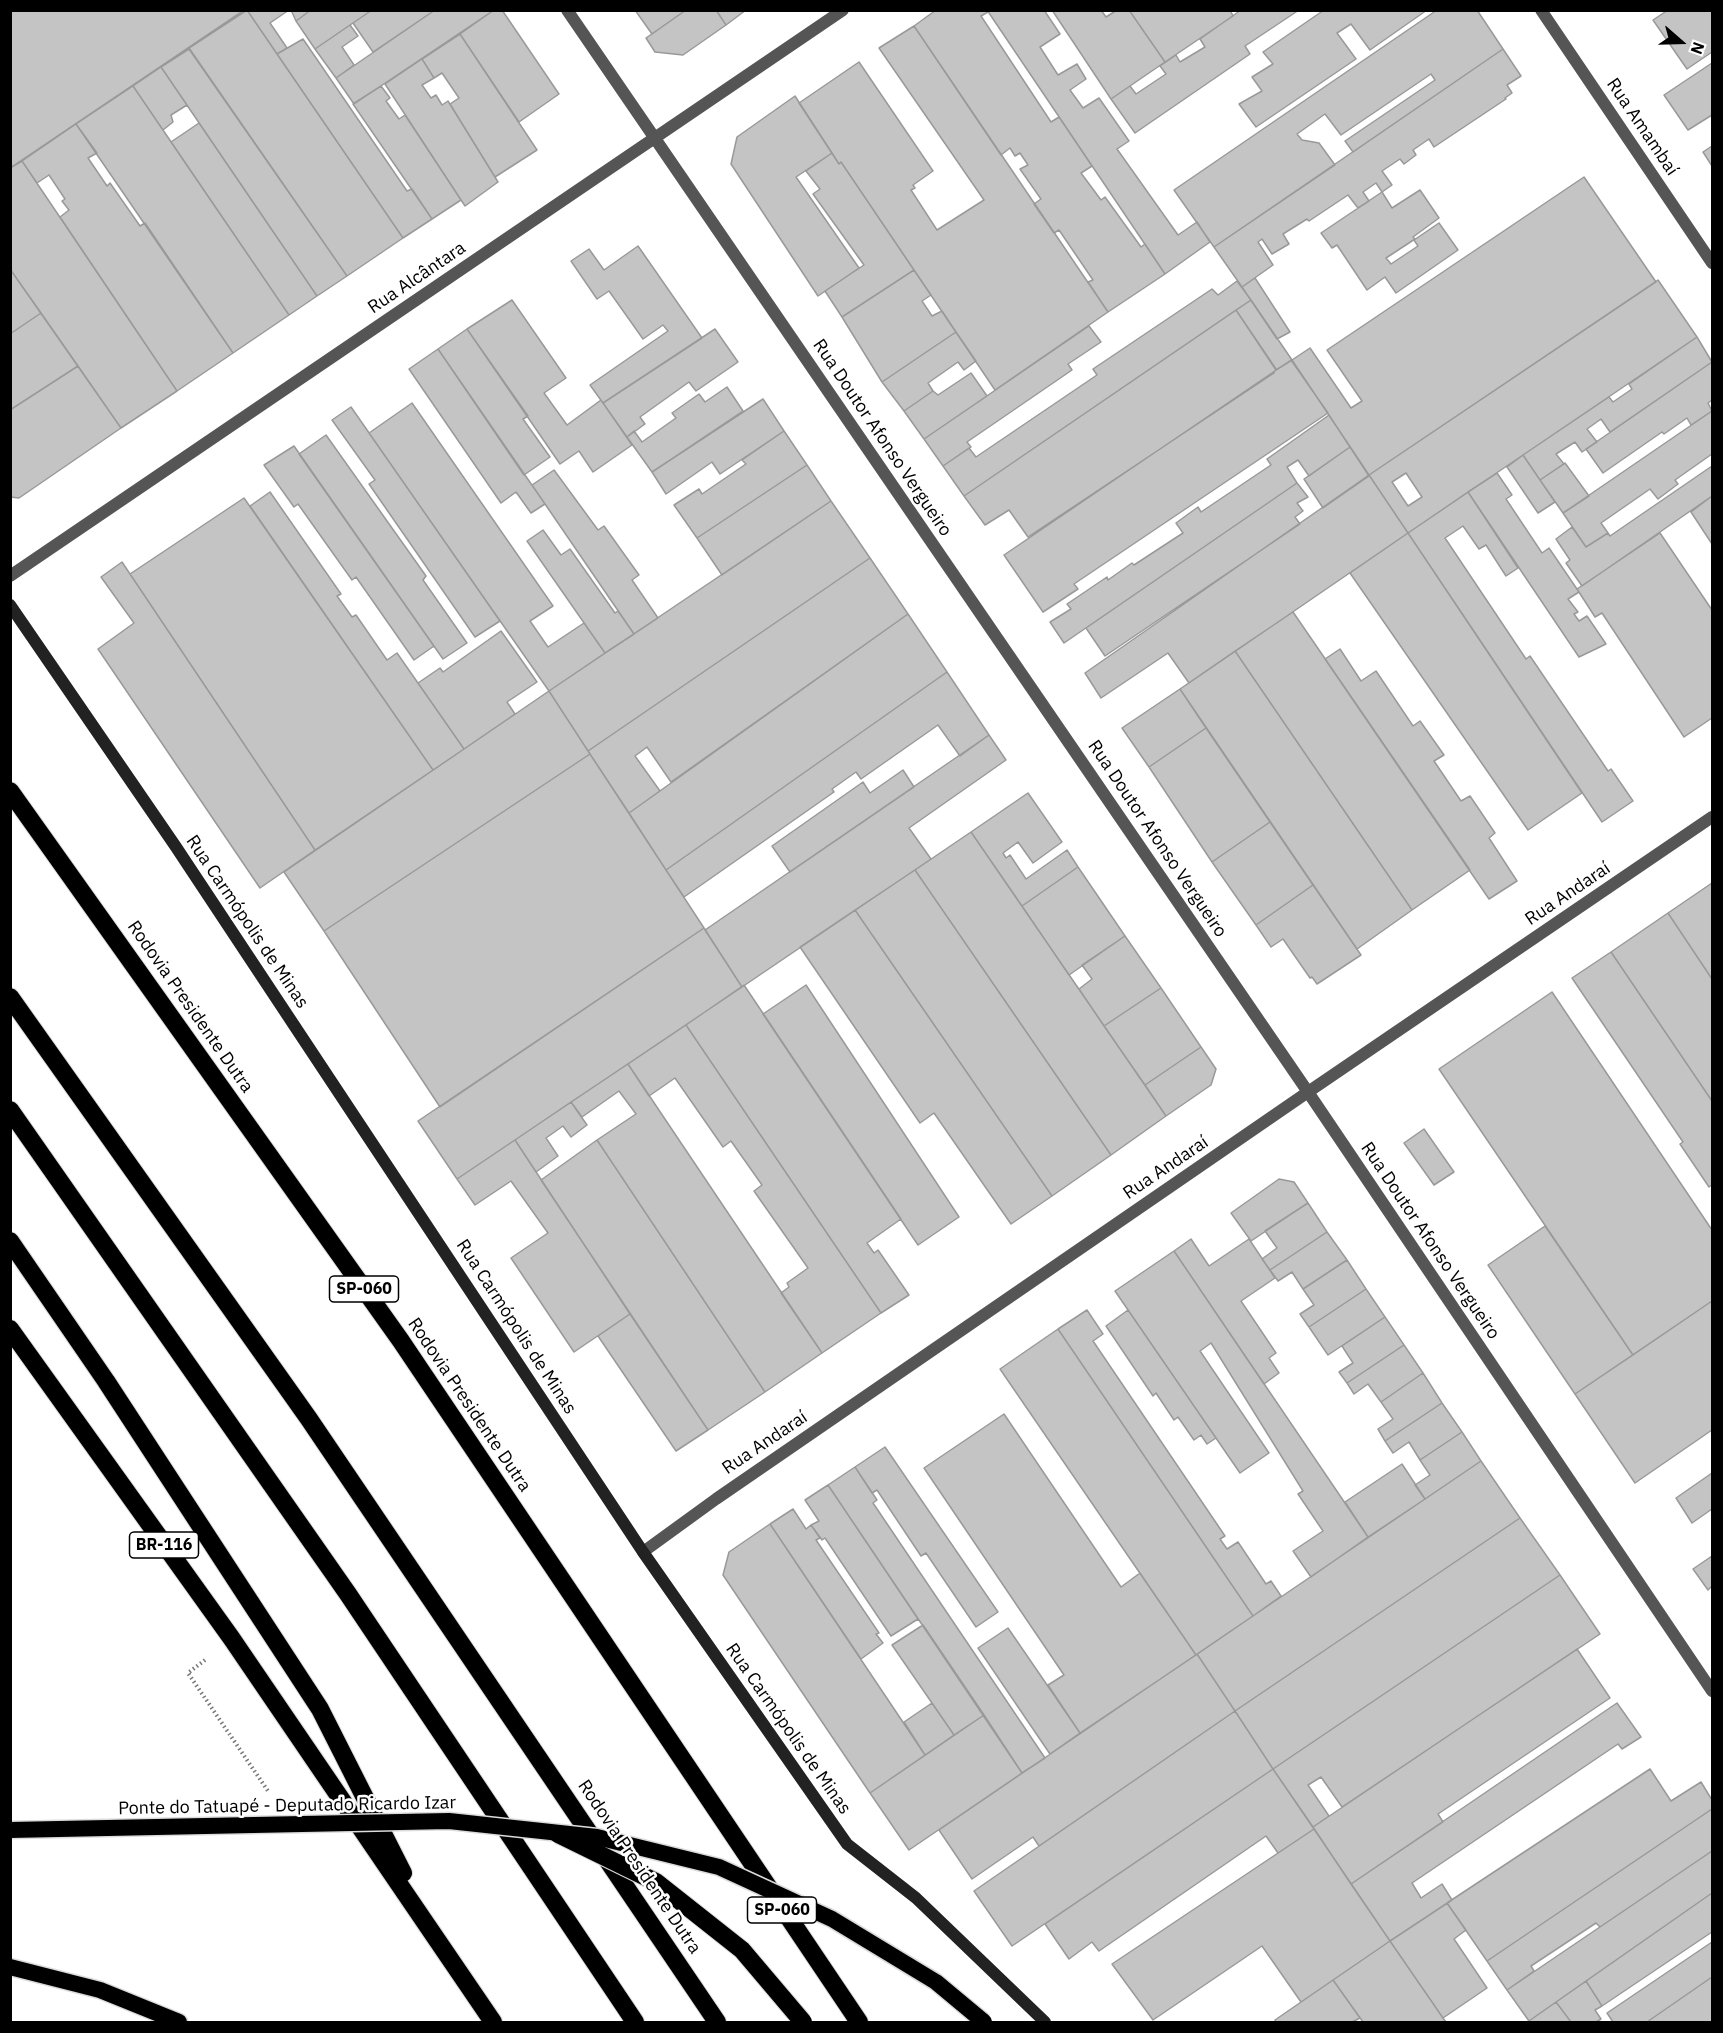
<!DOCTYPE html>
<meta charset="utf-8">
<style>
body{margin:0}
#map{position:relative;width:1723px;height:2033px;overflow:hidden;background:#fff;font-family:"IBM Plex Sans",sans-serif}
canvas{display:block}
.frame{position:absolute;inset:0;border:12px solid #000;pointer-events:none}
.north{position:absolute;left:1651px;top:12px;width:60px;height:60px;-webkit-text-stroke:4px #fff;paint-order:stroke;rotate:110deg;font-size:16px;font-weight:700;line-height:24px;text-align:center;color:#000}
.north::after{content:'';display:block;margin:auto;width:21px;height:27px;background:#000;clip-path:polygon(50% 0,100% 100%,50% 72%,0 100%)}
</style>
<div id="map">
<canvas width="1723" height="2033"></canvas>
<div class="frame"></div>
<div class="north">N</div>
</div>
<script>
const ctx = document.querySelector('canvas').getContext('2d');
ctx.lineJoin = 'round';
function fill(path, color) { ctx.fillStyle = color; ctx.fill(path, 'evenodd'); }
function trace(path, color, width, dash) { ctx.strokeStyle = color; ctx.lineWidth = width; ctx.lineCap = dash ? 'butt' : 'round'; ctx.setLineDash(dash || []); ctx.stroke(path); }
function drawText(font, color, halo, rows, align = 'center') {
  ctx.font = font + ' "IBM Plex Sans",sans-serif'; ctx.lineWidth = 5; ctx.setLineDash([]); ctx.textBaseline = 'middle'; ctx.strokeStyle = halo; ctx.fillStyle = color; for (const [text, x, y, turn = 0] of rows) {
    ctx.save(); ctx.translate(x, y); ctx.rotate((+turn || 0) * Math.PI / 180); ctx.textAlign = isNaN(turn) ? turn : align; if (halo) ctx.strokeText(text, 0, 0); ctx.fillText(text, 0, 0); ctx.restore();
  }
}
const building = new Path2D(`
 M10,10H244L10,168Z
 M247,10H289L270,23L287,48L277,54Z
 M247,10L403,238L347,276L189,48Z
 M291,10H311L296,21Z
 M311,10H372L315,49L296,21Z
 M372,10H435L373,52L353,23Z
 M494,10H502L559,94L519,122L460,34Z
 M494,10L354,104L336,78L435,10Z
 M635,10H686L652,34Z
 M686,10H716L726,25L683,55L655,52L646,38Z
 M716,10H746L726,25Z
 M936,10H987L988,12L981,16L1051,122L1059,117L1092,166L1081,173L1101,200L1105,197L1141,247L1145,244L1165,274L1108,312L1088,282L1093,280L1059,230L1054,233L1034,204L1041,199L1020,169L1028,165L1020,153L1015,156L1010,148L1001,155L914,26Z
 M987,10H1044L1060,34L1040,47L1058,75L1077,64L1086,79L1070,90L1083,108L1099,98L1129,141L1117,149L1178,235L1197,222L1210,242L1165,274Z
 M1052,10H1101L1106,17L1117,10H1129L1165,62L1111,99Z
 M1129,10H1230L1233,16L1165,62Z
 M1241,10H1299L1245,46L1250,54L1135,133L1111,99L1130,86L1136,94L1166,74L1160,66L1176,55L1180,62L1205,47L1200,39Z
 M1324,10H1427L1370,50L1351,24L1337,33L1356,59L1256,127L1239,104L1262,91L1252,77L1273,64L1263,52Z
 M1437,10H1477L1503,49L1353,152L1345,141L1435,80L1431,74L1341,135L1325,114L1297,134L1302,140L1319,143L1335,165L1214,247L1174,190Z
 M1668,10H1712V52L1687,69L1653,20Z
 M350,25L358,36L342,47L354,65L336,78L315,49Z
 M914,26L1108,312L995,390L841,162L839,164L799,103L859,62L933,171L913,185L915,188L911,190L937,230L984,200L879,48Z
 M460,34L537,150L495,177L450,104L459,98L442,73L434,78L422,59Z
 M303,39L407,191L412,189L432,219L403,238L277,54Z
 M189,49L347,276L317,296L161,67Z
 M1503,49L1521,76L1507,85L1512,93L1505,98L1506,99L1434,147L1429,139L1413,150L1416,155L1404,164L1400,159L1382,171L1392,185L1382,192L1376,183L1363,192L1369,201L1358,208L1348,195L1309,221L1307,219L1283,234L1289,244L1272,254L1262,239L1258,242L1273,265L1242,287L1214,247Z
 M422,59L434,78L422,85L431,98L436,95L442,105L448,101L498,182L465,206L385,84Z
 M1712,63V115L1688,130L1664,95Z
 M161,67L187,105L171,115L173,122L163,130L133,86Z
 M133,86L289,315L233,353L76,124Z
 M381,86L390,98L386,101L399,119L405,115L461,200L432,219L353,104Z
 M795,96L832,153L796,177L859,268L818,296L731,164L737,137Z
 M199,123L317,296L289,315L171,142Z
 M76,124L97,153L88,158L107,186L110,183L140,226L145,223L233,353L177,391L60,217L69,210L62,201L65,199L49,175L37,183L22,161Z
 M1712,146V166L1703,152Z
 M832,153L839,164L841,162L914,270L842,317L825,291L864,265L813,194L820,189L806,171Z
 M22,161L177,391L121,428L10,269V168Z
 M1584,177L1656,282L1369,475L1292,360L1310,348L1351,408L1362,401L1327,350Z
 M1420,190L1439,218L1413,237L1415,239L1386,258L1391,264L1418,246L1414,240L1439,223L1458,250L1396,293L1385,277L1367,290L1337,245L1332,248L1321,233L1382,192L1392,208Z
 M638,246L702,338L603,403L590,385L668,331L663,325L643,339L609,291L597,299L571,261L589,249L604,270Z
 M10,269L41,313L10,334Z
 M914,270L931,295L922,301L932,316L942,311L956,332L882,382L842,317Z
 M1255,278L1290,332L1277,339L1242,287Z
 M1658,280L1697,337L1408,533L1369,475ZM1406,473L1422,497L1408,506L1392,482Z
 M1237,281L1251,300L964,496L943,466L969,448L976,457L1097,375L1093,369L1212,289L1218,295Z
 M512,300L566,378L544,393L567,425L601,400L632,445L593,472L579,451L560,464L467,329Z
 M1251,300L1292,360L1276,370L1236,310Z
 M1236,310L1276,369L1274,373L1028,537L1009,510L985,525L964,496Z
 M41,313L78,366L10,410V334Z
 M1089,326L1101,342L1068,364L1072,370L967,442L971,447L943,466L924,439Z
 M467,329L528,416L523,419L550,457L524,475L438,349Z
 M715,329L738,362L696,391L689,382L640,417L645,424L627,437L603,403Z
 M956,332L976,361L964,370L958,362L928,383L933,391L904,411L882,382Z
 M1697,337L1712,362L1610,432L1601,419L1587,429L1597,442L1582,452L1575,442L1556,454L1564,464L1540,480L1523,455L1609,397L1613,402L1632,389L1629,384Z
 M438,349L545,504L531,513L516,492L501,503L409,369Z
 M1291,360L1328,413L1074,584L1078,589L1043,612L1004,555Z
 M1712,362V400L1708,403L1712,411L1691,425L1687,418L1664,434L1662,432L1603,473L1586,449Z
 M78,366L121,428L19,498L10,497V410Z
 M971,373L987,396L924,439L904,411L933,391L938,395Z
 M727,387L743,411L652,472L627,437L634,431L642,442L676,418L672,413L699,394L705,402Z
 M763,399L784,431L720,474L712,462L666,494L652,472Z
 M412,403L553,606L530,621L548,647L584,623L605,653L549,691L369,433Z
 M351,407L500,621L475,637L369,484L375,480L332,420Z
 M1712,411V454L1675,480L1678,484L1658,499L1650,489L1601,523L1608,533L1586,547L1563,513Z
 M1329,415L1350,447L1309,476L1298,460L1287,467L1297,483L1064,643L1050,622L1071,609L1067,604L1107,577L1108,580L1132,563L1134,565L1183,533L1176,523L1198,507L1201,512L1271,465L1267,459Z
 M784,431L807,465L697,538L674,505L699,489L702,494L746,464L742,460Z
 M326,435L426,576L423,580L467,643L443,659L299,454Z
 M294,446L434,646L414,660L356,577L352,580L298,504L294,507L264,465Z
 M1350,447L1369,476L1323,508L1304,479Z
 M1523,455L1555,502L1538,513L1507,467Z
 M1565,463L1589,496L1563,513L1540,480Z
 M807,465L831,501L722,575L697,538Z
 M1712,466V496L1582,586L1566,563L1570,560L1556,539L1572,527L1586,547L1608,533L1610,536Z
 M554,470L598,530L604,526L639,575L632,580L658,618L634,634L532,485Z
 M1497,473L1512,495L1506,499L1542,553L1549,548L1579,592L1568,599L1578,612L1574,614L1579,621L1587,616L1606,644L1579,657L1468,492Z
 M1369,475L1408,533L1189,683L1168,653L1101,698L1085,673Z
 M1297,483L1308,497L1297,503L1303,511L1295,517L1300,524L1105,656L1086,628Z
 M270,492L341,594L337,596L352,617L356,615L387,660L397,653L464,749L433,770L250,506Z
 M1468,492L1518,568L1506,576L1486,545L1479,549L1463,526L1445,538L1526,659L1530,656L1608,771L1611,769L1633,801L1602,822L1408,533Z
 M1712,496V544L1691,512Z
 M244,498L433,770L315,850L130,574Z
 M831,501L870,558L588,751L549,691Z
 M543,530L561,555L570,549L615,613L618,611L634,634L605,653L527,541Z
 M1408,533L1582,793L1528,830L1350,573Z
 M1660,533L1712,610V718L1684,737L1602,613L1595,617L1577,589Z
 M870,558L908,614L671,782L647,747L635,756L660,791L629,813L588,751Z
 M122,562L315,850L260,888L98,649L134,623L101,577Z
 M1293,612L1470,870L1412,910L1235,651Z
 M908,614L947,672L666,870L629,813Z
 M501,631L537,682L507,702L515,714L464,749L418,683L440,668L443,672Z
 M1340,649L1361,681L1376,671L1413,726L1420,721L1444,755L1434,761L1461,801L1470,796L1495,833L1489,838L1517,881L1489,899L1325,659Z
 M1235,651L1412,910L1357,949L1180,689Z
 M947,672L989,735L960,756L938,725L861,779L856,772L832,789L834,792L684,897L666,870Z
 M1180,689L1206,728L1149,767L1122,728Z
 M549,691L590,754L324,931L284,872Z
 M1206,728L1270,822L1212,862L1149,767Z
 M989,735L1006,760L909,828L931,859L742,987L705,930Z
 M590,754L704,928L440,1107L324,931Z
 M903,770L914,787L790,872L772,846L863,782L870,793Z
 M1028,793L1062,842L1033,863L1018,842L1003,853L1006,858L1010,855L1026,879L1067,850L1078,867L1022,906L971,832Z
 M1270,822L1313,885L1256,925L1212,862Z
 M971,832L1166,1116L1111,1155L915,870Z
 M1078,867L1125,936L1069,975L1022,906Z
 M915,870L1111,1155L1052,1196L855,910Z
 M1712,883V979L1668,913Z
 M1313,885L1361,955L1317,984L1312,977L1310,978L1283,939L1271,947L1256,925Z
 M855,910L1052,1196L1011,1224L934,1113L920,1123L800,947Z
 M1668,913L1712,979V1101L1611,952Z
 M704,928L742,987L457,1179L418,1121Z
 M1125,936L1161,988L1104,1026L1079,989L1092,979L1082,965Z
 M1611,952L1712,1101V1185L1709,1187L1680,1144L1683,1142L1572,978Z
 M744,985L901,1219L867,1243L874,1253L878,1250L909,1295L881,1313L686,1025Z
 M806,985L959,1217L918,1245L763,1014Z
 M1161,988L1201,1047L1145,1085L1104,1026Z
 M1552,992L1712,1230V1301L1633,1355L1439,1069Z
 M686,1025L881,1313L822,1353L781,1293L789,1287L787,1283L808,1268L754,1191L762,1185L731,1141L723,1147L675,1078L649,1096L628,1064Z
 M1201,1047L1216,1069L1211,1085L1166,1116L1145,1085Z
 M628,1064L822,1353L765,1392L597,1140L636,1114L619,1091L582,1117L571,1102Z
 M571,1102L587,1125L571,1137L563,1126L546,1138L558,1156L536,1172L515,1140Z
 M1424,1129L1454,1172L1434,1185L1404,1143Z
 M515,1140L630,1314L574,1352L511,1258L548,1233L511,1181L475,1205L457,1179Z
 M597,1140L765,1392L708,1430L541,1180Z
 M1279,1179L1294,1182L1308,1203L1251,1241L1231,1213Z
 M1308,1203L1327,1232L1270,1270L1262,1259L1277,1248L1265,1231Z
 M1545,1226L1633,1355L1575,1394L1488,1265Z
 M1327,1232L1347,1260L1303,1289L1292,1272L1278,1281L1270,1270Z
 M1191,1239L1209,1266L1249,1239L1275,1278L1241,1301L1276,1353L1269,1358L1279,1373L1264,1384L1174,1251Z
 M1174,1251L1368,1537L1311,1577L1293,1551L1323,1531L1298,1494L1303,1491L1211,1343L1200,1351L1269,1453L1240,1473L1115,1291Z
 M1347,1260L1366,1289L1309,1327L1300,1314L1314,1305L1303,1289Z
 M1366,1289L1385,1317L1328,1355L1309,1327Z
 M1712,1301V1430L1635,1483L1575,1394Z
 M1087,1310L1103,1334L1093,1341L1225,1536L1220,1539L1227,1549L1238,1542L1266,1584L1271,1581L1281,1596L1253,1616L1058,1329Z
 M1128,1310L1216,1438L1207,1444L1201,1435L1194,1440L1178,1417L1174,1420L1156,1393L1153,1396L1106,1326Z
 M630,1314L708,1430L676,1451L598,1336Z
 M1385,1317L1404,1345L1347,1383L1339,1372L1353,1363L1342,1346Z
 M1058,1329L1253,1616L1196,1655L1000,1369Z
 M1404,1345L1423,1373L1381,1402L1368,1384L1354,1394L1347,1383Z
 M1423,1373L1442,1403L1385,1441L1378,1429L1393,1419L1381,1402Z
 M1442,1403L1462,1432L1420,1460L1409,1442L1393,1453L1385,1441Z
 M1004,1414L1121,1587L1140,1573L1196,1655L1080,1733L1048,1685L1064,1675L924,1468Z
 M1462,1432L1481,1461L1425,1499L1415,1485L1430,1475L1420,1460Z
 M885,1447L998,1612L976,1627L926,1553L921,1556L877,1490L872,1493L855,1467Z
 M1481,1461L1520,1518L1235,1711L1197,1654Z
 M1402,1464L1425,1499L1368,1537L1345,1502Z
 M855,1467L877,1500L873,1503L1045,1758L1022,1773L828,1485Z
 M1712,1473V1509L1692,1523L1676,1498Z
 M828,1485L918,1619L891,1636L825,1538L822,1540L811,1525L819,1521L805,1500Z
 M793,1509L806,1529L811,1525L820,1538L816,1540L879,1633L876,1634L883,1643L861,1659L770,1524Z
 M1520,1518L1560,1575L1273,1769L1235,1711Z
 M770,1524L925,1755L870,1793L723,1575L729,1552Z
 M1712,1556V1586L1708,1590L1693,1569Z
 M1560,1575L1600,1634L1342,1807L1321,1777L1308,1785L1329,1816L1313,1827L1273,1769Z
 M923,1625L984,1715L954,1735L892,1645Z
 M1008,1628L1080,1733L1050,1754L978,1648Z
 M1577,1649L1610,1698L1438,1814L1443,1822L1351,1884L1313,1827Z
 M1197,1654L1235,1711L1039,1846L1033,1837L972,1879L939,1830Z
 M932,1703L954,1735L925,1755L904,1722Z
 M1617,1703L1641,1737L1622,1749L1618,1744L1412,1883L1421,1898L1442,1884L1452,1900L1390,1941L1351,1884Z
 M1235,1711L1273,1769L1012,1946L974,1891Z
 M984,1715L1022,1773L909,1850L870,1793Z
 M1273,1769L1314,1829L1278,1853L1266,1836L1099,1951L1092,1942L1069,1959L1045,1924Z
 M1650,1769L1671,1801L1701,1782L1712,1800V1809L1487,1961L1447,1903Z
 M1712,1809V1851L1600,1927L1596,1923L1531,1966L1534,1971L1507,1990L1487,1961Z
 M1314,1829L1390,1941L1301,2002L1262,1946L1153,2020L1112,1964Z
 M1712,1851V1893L1529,2021L1507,1990Z
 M1712,1893V1932L1602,2006L1586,1981Z
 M1447,1903L1466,1930L1454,1939L1487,1988L1443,2018L1390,1941Z
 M1390,1941L1443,2018L1446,2022H1363L1333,1980Z
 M1712,1942V1977L1647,2022H1613L1607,2013Z
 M1712,1977V2022H1647Z
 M1333,1980L1360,2018L1352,2022H1276L1275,2020Z
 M1586,1981L1602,2006L1595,2010L1601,2019L1596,2022H1571L1556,2002Z
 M1556,2002L1571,2022H1530L1529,2021Z`);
const path = new Path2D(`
 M205,1660L188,1673L268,1791`);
const minor = new Path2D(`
 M567,10L1308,1092L1712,1691
 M1541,10L1712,263`);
const tertiary = new Path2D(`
 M10,576L843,10
 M643,1552L716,1499L1308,1092L1712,817`);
const secondary = new Path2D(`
 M10,605L176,847L643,1552L847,1844L916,1898L1045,2022`);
const trunk = new Path2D(`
 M10,1967L100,1990L179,2022`);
const motorway = new Path2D(`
 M10,791L401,1341L859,2022
 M10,997L309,1419L717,2022
 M10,1110L348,1594L635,2022
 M10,1241L106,1381L320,1709L403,1873
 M10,1329L232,1639L493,2022`);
const trunkBridge = new Path2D(`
 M10,1830L449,1821L597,1837L719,1867L832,1919L936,1982L984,2022`);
const motorwayBridge = new Path2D(`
 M558,1834L656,1882L742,1950L803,2022`);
const shields = [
 [364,1289,69],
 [164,1545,69],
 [782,1910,69]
];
const shieldNames = [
 ["SP-060",364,1289],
 ["BR-116",164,1545],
 ["SP-060",782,1910]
];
const streetNames = [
 ["Rua Amambaí",1642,127,56],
 ["Rua Alcântara",417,278,-34],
 ["Rua Doutor Afonso Vergueiro",882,438,56],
 ["Rua Doutor Afonso Vergueiro",1157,839,56],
 ["Rua Andaraí",1568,894,-34],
 ["Rua Carmópolis de Minas",247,922,56],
 ["Rodovia Presidente Dutra",190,1007,55],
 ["Rua Andaraí",1166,1168,-34],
 ["Rua Doutor Afonso Vergueiro",1430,1241,56],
 ["Rua Carmópolis de Minas",516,1327,57],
 ["Rodovia Presidente Dutra",469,1405,56],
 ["Rua Andaraí",765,1443,-34],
 ["Rua Carmópolis de Minas",788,1729,55],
 ["Ponte do Tatuapé - Deputado Ricardo Izar",287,1806,-1],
 ["Rodovia Presidente Dutra",639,1867,56]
];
fill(building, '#c4c4c4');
trace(building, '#999', 1.5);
trace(trunk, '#dbdbdb', 19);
trace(motorway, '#dbdbdb', 20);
trace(path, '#777', 4, [1.5, 3]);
trace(minor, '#555', 12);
trace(tertiary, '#555', 12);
trace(secondary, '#222', 12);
trace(trunk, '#000', 16);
trace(motorway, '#000', 18);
trace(trunkBridge, '#dbdbdb', 19, []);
trace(motorwayBridge, '#dbdbdb', 20, []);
trace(trunkBridge, '#000', 16);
trace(motorwayBridge, '#000', 18);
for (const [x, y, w] of shields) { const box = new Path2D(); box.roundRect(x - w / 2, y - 13, w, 26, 4.5); ctx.fillStyle = '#fff'; ctx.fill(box); trace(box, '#000', 1.5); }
drawText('bold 16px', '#000', null, shieldNames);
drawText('18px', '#000', '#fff', streetNames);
</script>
